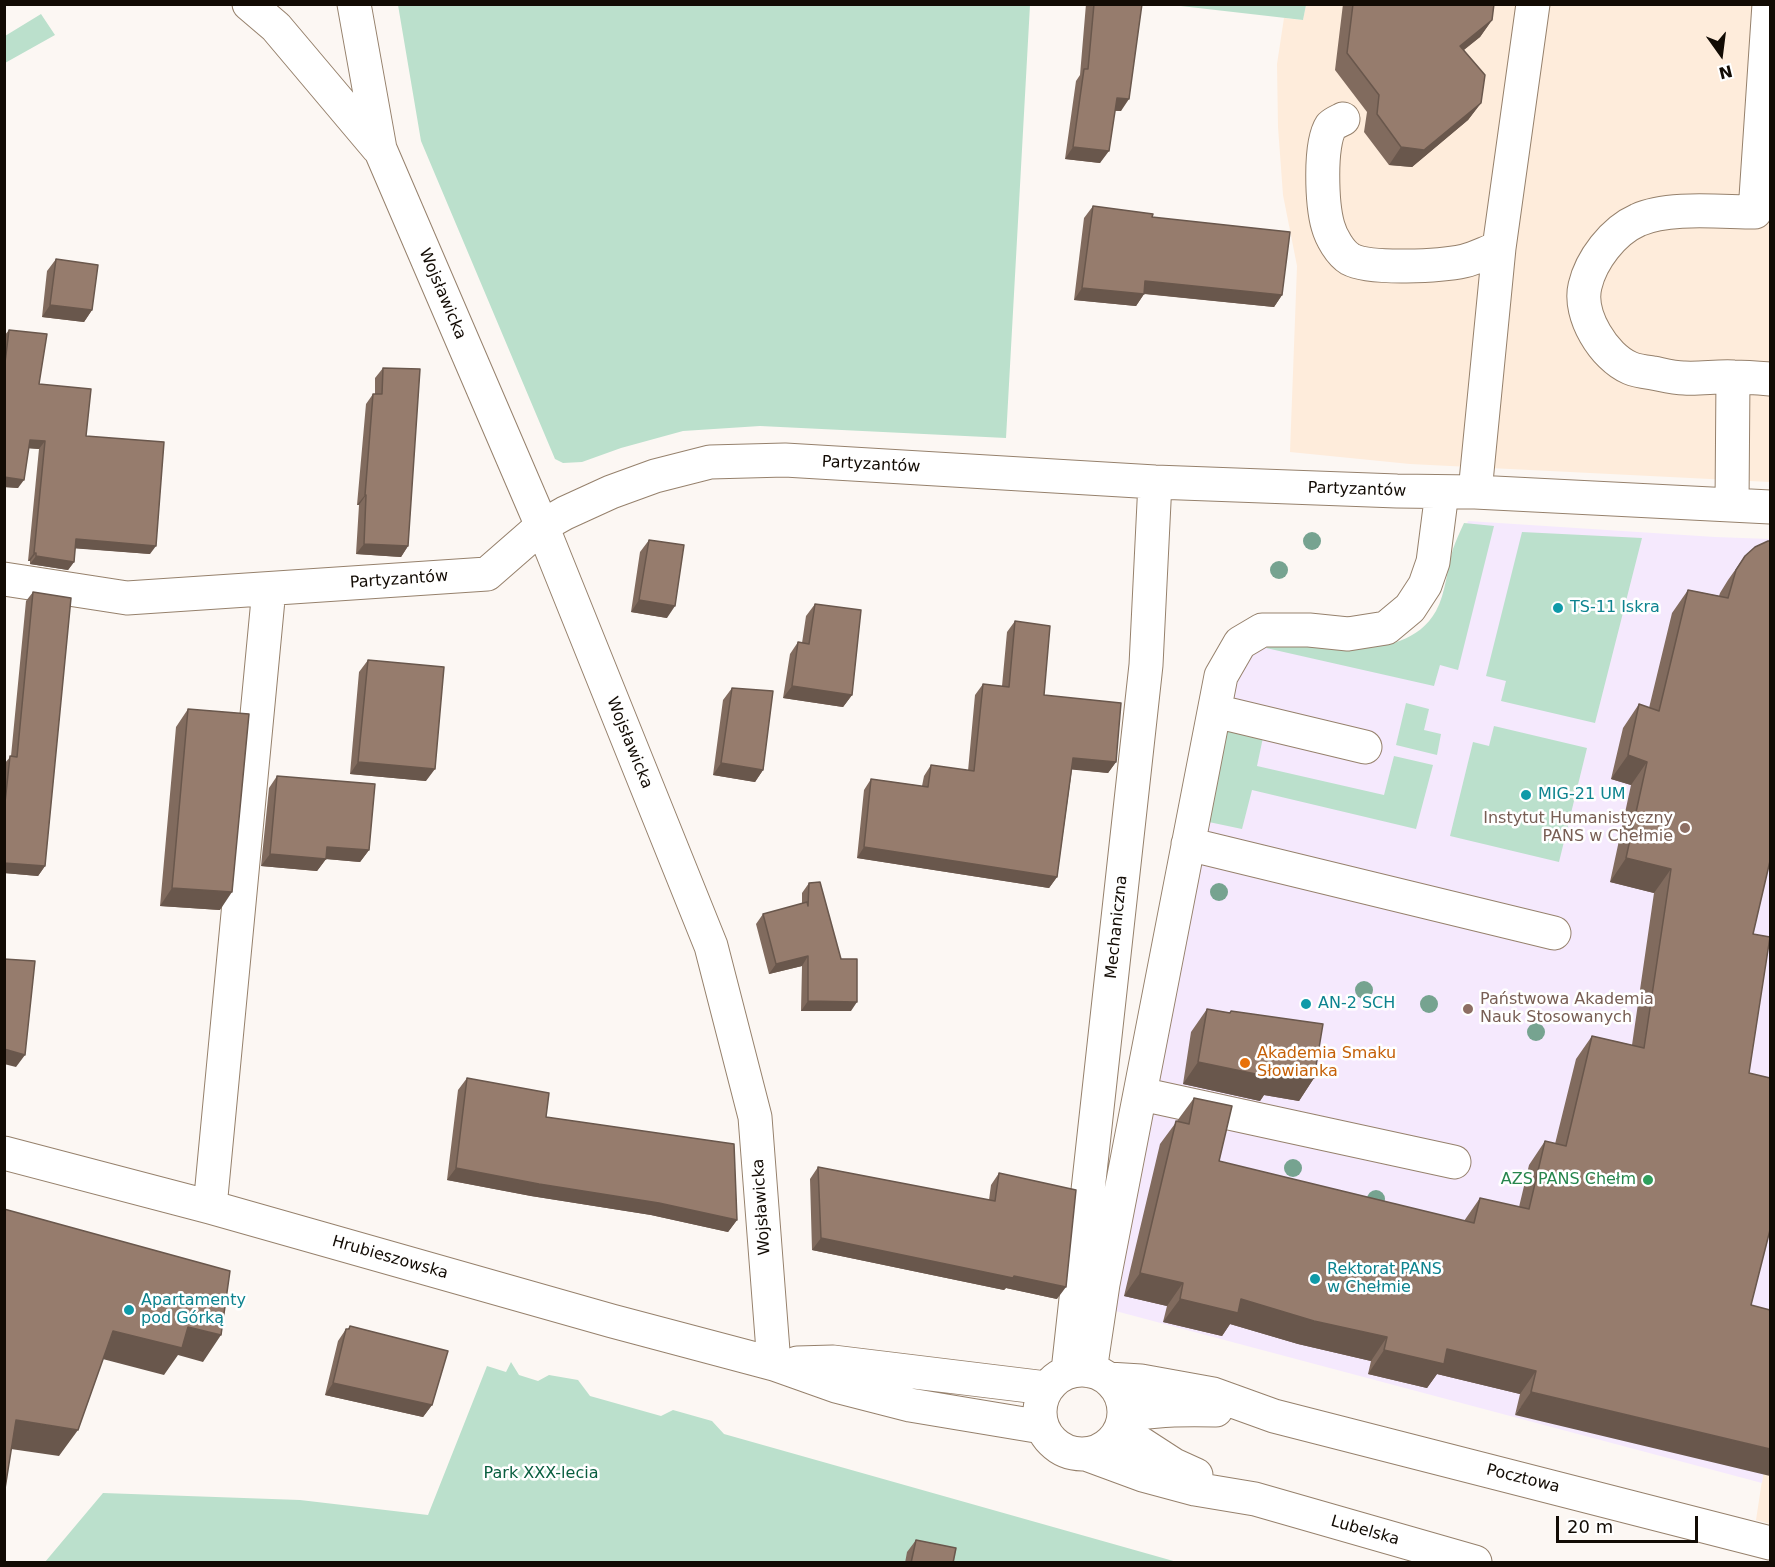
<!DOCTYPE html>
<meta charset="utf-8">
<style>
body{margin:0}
#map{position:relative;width:1775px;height:1567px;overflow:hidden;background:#fcf7f3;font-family:"DejaVu Sans",sans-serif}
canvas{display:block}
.frame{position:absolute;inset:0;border:6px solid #120b04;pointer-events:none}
.north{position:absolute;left:1691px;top:24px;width:60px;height:60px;-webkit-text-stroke:4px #fff;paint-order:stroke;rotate:166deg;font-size:16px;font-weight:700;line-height:24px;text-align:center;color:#120b04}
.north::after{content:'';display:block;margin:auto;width:21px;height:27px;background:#120b04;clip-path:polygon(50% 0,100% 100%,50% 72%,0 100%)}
.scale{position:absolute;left:1556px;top:1516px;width:142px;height:27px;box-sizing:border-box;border:3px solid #120b04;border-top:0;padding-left:8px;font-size:18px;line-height:21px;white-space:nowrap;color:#120b04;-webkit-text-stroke:4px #fff;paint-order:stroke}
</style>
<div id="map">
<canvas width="1775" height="1567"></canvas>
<div class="frame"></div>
<div class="north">N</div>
<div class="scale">20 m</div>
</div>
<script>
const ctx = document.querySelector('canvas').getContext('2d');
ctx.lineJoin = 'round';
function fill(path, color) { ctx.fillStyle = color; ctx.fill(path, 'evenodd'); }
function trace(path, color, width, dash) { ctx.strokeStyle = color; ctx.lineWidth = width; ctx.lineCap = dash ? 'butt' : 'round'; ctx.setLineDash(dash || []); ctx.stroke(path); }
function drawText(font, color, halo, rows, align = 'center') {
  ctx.font = font + ' "DejaVu Sans",sans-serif'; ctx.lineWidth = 5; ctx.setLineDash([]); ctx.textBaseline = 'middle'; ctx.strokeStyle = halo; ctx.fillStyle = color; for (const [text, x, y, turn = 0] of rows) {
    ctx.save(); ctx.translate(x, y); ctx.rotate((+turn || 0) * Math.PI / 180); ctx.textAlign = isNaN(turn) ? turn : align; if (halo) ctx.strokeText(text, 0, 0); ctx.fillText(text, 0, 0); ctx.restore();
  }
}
const built = new Path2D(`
 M1306,4L1770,5V482L1410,464L1290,452L1297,266L1283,195L1278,127L1277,64L1284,18L1303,20Z
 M1770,1428V1524L1756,1520Z`);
const education = new Path2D(`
 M1468,521L1715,537L1770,539V1434L1762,1483L1108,1309L1227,706L1248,657L1265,645L1368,655L1415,639L1436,616L1454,556Z`);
const green = new Path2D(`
 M398,5H1030L1006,438L760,426L683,431L621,448L582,462L563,463L555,459L421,141Z
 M1172,5H1306L1303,20Z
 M41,14L55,35L5,63V36Z
 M1464,523L1494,526L1458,670L1440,665L1434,686L1266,648L1274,642C1324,646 1406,664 1436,611C1446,593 1447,568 1453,549C1456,540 1460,532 1464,523Z
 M1522,532L1642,538L1595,723L1501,701L1506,681L1486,676Z
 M1406,703L1429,709L1424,730L1441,734L1437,755L1396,745Z
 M1227,718L1265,728L1257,766L1384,795L1394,756L1433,765L1416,829L1252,790L1242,829L1204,821Z
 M1494,726L1587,748L1559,862L1450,836L1473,742L1489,746Z
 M511,1362L519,1375L538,1381L549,1375L578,1380L590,1396L661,1416L673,1410L712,1421L724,1434L1177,1562H45L103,1493L300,1500L428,1515L487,1366L506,1372Z`);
const minor = new Path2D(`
 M249,4L276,27L378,148
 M354,4L380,149L542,526L711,946L755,1117L774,1364
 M1769,4L1755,212C1722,212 1668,206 1638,220C1613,231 1591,260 1585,286C1578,315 1604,357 1630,368C1637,371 1646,372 1653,373C1663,375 1674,378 1684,378C1701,379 1717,376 1734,377C1746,377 1758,378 1770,379
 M1343,119C1339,121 1334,123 1331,126C1319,144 1322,205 1328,226C1331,237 1340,253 1350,259C1370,270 1442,266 1464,261C1476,258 1487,252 1499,248
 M1475,492L1499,248L1533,4
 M1732,505L1733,377
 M4,579L127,598L487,574L542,526L565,513L611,492L655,476L710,462L785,460L1155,482L1397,491L1475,492L1770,507
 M1215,711L1365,747
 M1188,844L1554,933
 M1141,1094L1454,1162
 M4,1153L210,1207L612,1321L774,1364L836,1386L910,1405L1042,1427
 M210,1207L269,589
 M797,1363L833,1362L1046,1388
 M1040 1412a42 42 0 1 1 84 0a42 42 0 1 1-84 0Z
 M1068,1371L1146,665L1155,482
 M1090,1371L1103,1284L1221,676L1240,643L1262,630H1309L1348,634L1386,628L1410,608L1425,585L1433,562L1442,492
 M1108,1379L1141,1381L1213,1394L1274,1416L1770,1543
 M1124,1416C1154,1409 1185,1409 1216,1410
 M1120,1430L1174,1465L1196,1475
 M1086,1454L1143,1475L1195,1489L1255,1499L1475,1562`);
const trees = [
 [1312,541],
 [1279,570],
 [1219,892],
 [1364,990],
 [1429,1004],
 [1536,1032],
 [1293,1168],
 [1376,1199]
];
const wall = new Path2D(`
 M1086,4H1142L1121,111H1115L1100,163L1065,159L1076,81L1080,75Z
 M1343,4H1494L1492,20L1480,37L1464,50L1481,103L1468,120L1412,167L1389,165L1364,132L1367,112L1335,70Z
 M1093,206L1152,217L1282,295L1274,307L1144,294L1136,306L1074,300L1084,218Z
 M56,259L92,310L84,322L42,317L47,271Z
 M9,330L39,384L86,436L150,554L75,548L74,562L68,570L30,564V561H28L39,449L29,448L18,488L4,487V336Z
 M383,368L408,546L401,557L356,554L359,505H357L366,404L373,394H375V378Z
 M649,540L667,618L631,612L640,552Z
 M1745,556L1753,934L1749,1073L1770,1078L1515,1415L1520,1394L1437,1374L1427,1388L1368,1374L1371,1361L1298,1344L1230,1324L1222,1336L1163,1322L1167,1306L1124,1296L1160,1144L1194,1098L1219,1161L1464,1221L1480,1198L1519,1207L1529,1165L1545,1141L1555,1144L1576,1059L1592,1036L1632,1045L1654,893L1610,882L1631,785L1611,779L1623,728L1639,704L1649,708L1672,613L1688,590L1719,596L1720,593L1728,580Z
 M33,592L45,866L38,876L4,873V764L11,756L26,601Z
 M815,604L852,695L843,707L783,698L790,654L798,642L802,643L806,616Z
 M1015,621L1044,695L1116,762L1108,773L1072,769L1057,877L1049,888L857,858L864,790L871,779L922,786L924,776L931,765L968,771L975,695L983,684L1002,686L1007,632Z
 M368,660L426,781L350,774L359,672Z
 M732,688L763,770L755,782L713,775L723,700Z
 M188,709L220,910L160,906L176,727Z
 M277,776L369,850L360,862L326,859L317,871L261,866L269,788Z
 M809,883L851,1011H801L802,966L769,974L756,924L763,914L802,904V893Z
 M1207,1009L1229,1013L1231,1011L1314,1078L1299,1101L1264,1095L1260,1101L1183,1084L1191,1032Z
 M467,1078L546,1117L737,1220L728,1232L651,1215L531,1196L447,1180L458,1090Z
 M818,1167L989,1200L991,1185L999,1173L1057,1299L1006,1288L1004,1290L812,1250L810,1179Z
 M350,1326L432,1405L423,1417L325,1395L338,1341L346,1329H348Z
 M916,1540L953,1563H905L907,1552Z`);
const shadedWall = new Path2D(`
 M1492,20L1480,37L1447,63L1460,46Z
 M1117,98L1129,99L1121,111L1109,110Z
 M1481,103L1468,120L1412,167L1389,165L1401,147Z
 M1073,147L1109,151L1100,163L1065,159Z
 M1145,281L1282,295L1274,307L1137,293Z
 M1082,288L1144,294L1136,306L1074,300Z
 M50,305L92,310L84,322L42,317Z
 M30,440L45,441L39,449L24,448Z
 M4,477L24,480L18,488L4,487Z
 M365,495H366L359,505H357Z
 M76,539L156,546L150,554L70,548Z
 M364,544L408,546L401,557L356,554Z
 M34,553H36L30,561H28Z
 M36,556L74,562L68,570L30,564Z
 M639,600L675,606L667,618L631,612Z
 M792,686L852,695L843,707L783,698Z
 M1628,755L1647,762L1631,785L1611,779Z
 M1073,758L1116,762L1108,773L1066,769Z
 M358,762L435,769L426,781L350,774Z
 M721,763L763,770L755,782L713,775Z
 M327,847L369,850L360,862L326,859L317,871L261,866L270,854Z
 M864,847L1057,877L1049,888L857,858Z
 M1626,858L1671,869L1654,893L1610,882Z
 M4,863L45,866L38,876L4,873Z
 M172,888L232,892L220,910L160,906Z
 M808,956L802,966L769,974L776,964Z
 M808,1001L857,1002L851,1011H801Z
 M4,1049L25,1055L16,1067L4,1064Z
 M1198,1062L1276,1072L1314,1078L1299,1101L1264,1095L1260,1101L1183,1084Z
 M456,1168L659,1203L737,1220L728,1232L651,1215L531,1196L447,1180Z
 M821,1238L1014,1276L1066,1287L1057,1299L1006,1288L1004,1290L812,1250Z
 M1140,1273L1183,1283L1167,1306L1124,1296Z
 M1180,1299H1241L1387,1337L1371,1361L1298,1344L1230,1324L1222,1336L1163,1322Z
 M188,1327L221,1335L203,1362L178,1355L164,1375L95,1357L113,1331Z
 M1447,1349L1536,1371L1520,1394L1437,1374L1427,1388L1368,1374L1384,1350Z
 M333,1383L432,1405L423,1417L325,1395Z
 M1531,1392L1770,1449V1476L1515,1415Z
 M16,1420L78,1430L59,1456L4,1448Z`);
const building = new Path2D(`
 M1094,4H1142L1129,99L1117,98L1109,151L1073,147L1084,69H1088Z
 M1353,4H1494L1492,20L1460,46L1485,75L1481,103L1424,150L1401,147L1377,114L1379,95L1347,53Z
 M1093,206L1153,214L1152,217L1290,232L1282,295L1145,281L1144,294L1082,288Z
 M56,259L98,265L92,310L50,305Z
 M9,330L47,334L39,384L91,389L86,436L164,442L156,546L76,539L74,562L36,556V553H34L45,441L30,440L24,480L4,477V371Z
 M383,368L420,369L408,546L364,544L366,495H365L373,394H382Z
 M649,540L684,545L675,606L639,600Z
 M1768,541H1770V861L1753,934L1770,937L1749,1073L1770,1078V1230L1751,1305L1770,1310V1449L1531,1392L1536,1371L1447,1349L1444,1364L1384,1350L1387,1337L1314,1321L1241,1299L1238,1313L1180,1299L1183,1283L1140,1273L1176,1121L1189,1124L1194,1098L1232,1106L1219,1161L1474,1223L1480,1198L1529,1209L1545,1141L1566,1146L1592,1036L1644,1048L1671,869L1626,858L1647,762L1628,755L1639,704L1659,711L1688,590L1728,598L1736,570L1745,556L1755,547Z
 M33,592L71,598L45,866L4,863V812L10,756L17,757Z
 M815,604L861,610L852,695L792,686L798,642L809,644Z
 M1015,621L1050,626L1044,695L1121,703L1116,762L1073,758L1057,877L864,847L871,779L928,787L931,765L974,771L983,684L1009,687Z
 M368,660L444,667L435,769L358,762Z
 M732,688L773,691L763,770L721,763Z
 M188,709L249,714L232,892L172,888Z
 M277,776L375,784L369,850L327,847L326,859L270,854Z
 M820,882L841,959H857V1002L808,1001V956L776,964L763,914L807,902L808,906L809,883Z
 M4,959L35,961L25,1055L4,1049Z
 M1207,1009L1230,1013L1231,1011L1323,1024L1314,1078L1276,1072L1275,1078L1198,1062Z
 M467,1078L549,1093L546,1117L734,1144L737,1220L659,1203L539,1184L456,1168Z
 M818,1167L995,1201L999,1173L1076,1190L1066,1287L1014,1276L1013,1278L821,1238Z
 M4,1209L230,1271L221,1335L188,1327L182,1348L113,1331L78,1430L16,1420L4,1495Z
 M350,1326L448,1351L432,1405L333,1383L346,1329H349Z
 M916,1540L956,1548L953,1563H911Z`);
const markers = [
 [1558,608,6,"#0f9aa8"],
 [1526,795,6,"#0f9aa8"],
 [1685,828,6,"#8d6e63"],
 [1306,1004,6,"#0f9aa8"],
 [1468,1009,6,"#8d6e63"],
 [1245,1063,6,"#e8710a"],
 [1648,1180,6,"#2e9e5b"],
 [1315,1279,6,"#0f9aa8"],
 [129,1310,6,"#0f9aa8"]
];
const streetNames = [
 ["Wojsławicka",442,294,67],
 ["Partyzantów",871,465,3],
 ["Partyzantów",1357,490,2],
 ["Partyzantów",399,580,-4],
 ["Wojsławicka",629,743,68],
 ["Mechaniczna",1117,927,-84],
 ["Wojsławicka",762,1207,-94],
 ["Hrubieszowska",390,1258,16],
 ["Pocztowa",1523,1479,14],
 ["Lubelska",1365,1531,16]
];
const cultureNames = [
 ["TS-11 Iskra",1570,608],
 ["MIG-21 UM",1538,795],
 ["AN-2 SCH",1318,1004],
 ["Rektorat PANS",1327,1270],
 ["w Chełmie",1327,1288],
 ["Apartamenty",141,1301],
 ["pod Górką",141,1319]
];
const educationNames = [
 ["Instytut Humanistyczny",1673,819],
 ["PANS w Chełmie",1673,837],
 ["Państwowa Akademia",1480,1000,"left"],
 ["Nauk Stosowanych",1480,1018,"left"]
];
const foodNames = [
 ["Akademia Smaku",1257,1054],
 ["Słowianka",1257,1072]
];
const leisureNames = [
 ["AZS PANS Chełm",1636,1180]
];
const parkNames = [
 ["Park XXX-lecia",541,1474]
];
fill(built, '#feecdb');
fill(education, '#f5e9fd');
fill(green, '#bbe0cc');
trace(minor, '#96816c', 35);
trace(minor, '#fff', 33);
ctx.fillStyle = '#76a390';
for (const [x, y] of trees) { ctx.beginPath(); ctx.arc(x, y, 9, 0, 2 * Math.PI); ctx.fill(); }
fill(wall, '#816b5e');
fill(shadedWall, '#69574c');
fill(building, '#967c6d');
trace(building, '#69574c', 1.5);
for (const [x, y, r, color] of markers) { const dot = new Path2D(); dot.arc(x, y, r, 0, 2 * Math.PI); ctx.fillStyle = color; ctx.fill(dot); trace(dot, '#fff', 2); }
drawText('16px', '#120b04', '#fff', streetNames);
drawText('16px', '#0d838f', '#fff', cultureNames, 'left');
drawText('16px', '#785e54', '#fff', educationNames, 'right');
drawText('16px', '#c56008', '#fff', foodNames, 'left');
drawText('16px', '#27864d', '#fff', leisureNames, 'right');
drawText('16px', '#095e3f', '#fff', parkNames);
</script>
